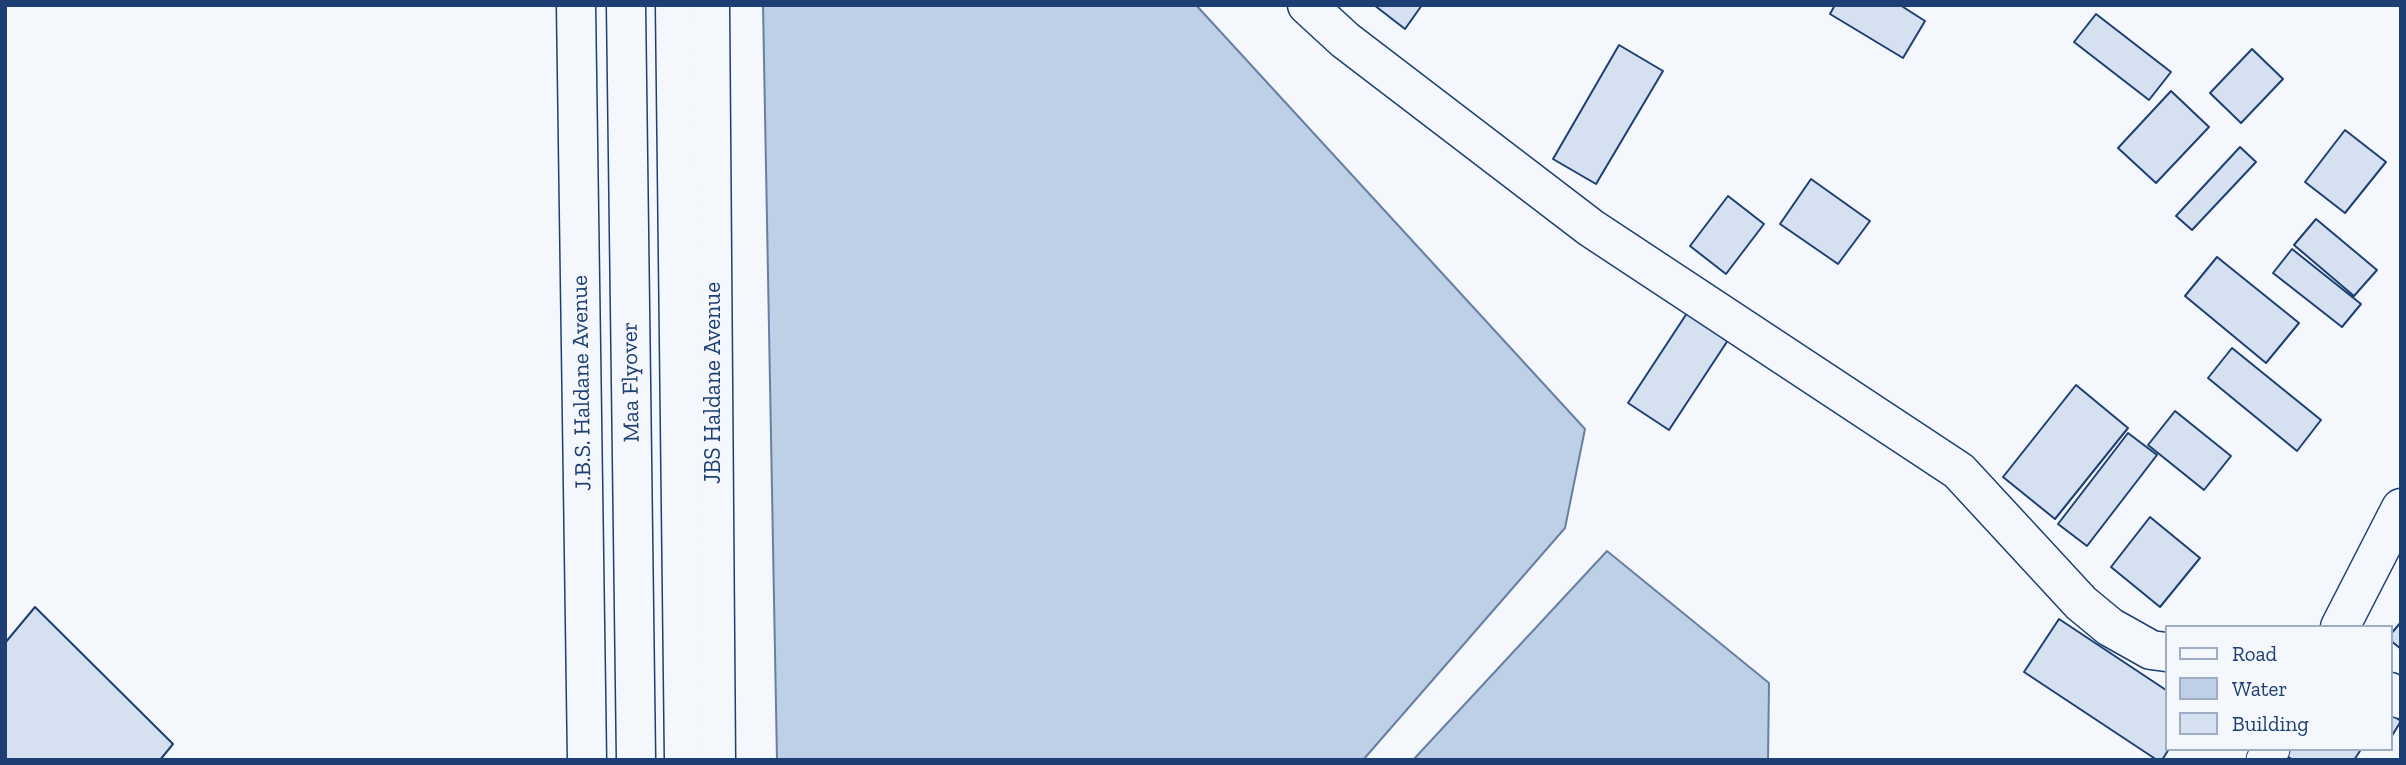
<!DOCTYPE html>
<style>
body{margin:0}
#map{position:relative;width:2406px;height:765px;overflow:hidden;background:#f4f7fb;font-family:"Zilla Slab",serif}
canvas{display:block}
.frame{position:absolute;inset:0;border:7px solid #1d3f73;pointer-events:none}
.legend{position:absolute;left:2165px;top:625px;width:228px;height:126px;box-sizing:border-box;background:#f4f7fb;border:2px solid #9eadc5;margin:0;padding:9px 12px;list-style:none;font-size:21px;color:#1d3f73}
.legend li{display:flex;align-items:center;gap:14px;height:35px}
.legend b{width:35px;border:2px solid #9eadc5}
</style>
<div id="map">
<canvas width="2406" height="765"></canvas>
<div class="frame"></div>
<ul class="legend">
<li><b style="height:9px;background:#f4f7fb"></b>Road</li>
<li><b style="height:19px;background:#bed0e5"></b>Water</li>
<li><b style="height:19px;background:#d5e0f0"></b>Building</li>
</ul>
</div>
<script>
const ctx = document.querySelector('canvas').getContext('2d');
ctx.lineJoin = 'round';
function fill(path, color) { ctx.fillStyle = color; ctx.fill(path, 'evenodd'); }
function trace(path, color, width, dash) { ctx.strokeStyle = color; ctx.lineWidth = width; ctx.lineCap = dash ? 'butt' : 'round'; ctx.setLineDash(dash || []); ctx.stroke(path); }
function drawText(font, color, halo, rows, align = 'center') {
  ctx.font = font + ' "Zilla Slab",serif'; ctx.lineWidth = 5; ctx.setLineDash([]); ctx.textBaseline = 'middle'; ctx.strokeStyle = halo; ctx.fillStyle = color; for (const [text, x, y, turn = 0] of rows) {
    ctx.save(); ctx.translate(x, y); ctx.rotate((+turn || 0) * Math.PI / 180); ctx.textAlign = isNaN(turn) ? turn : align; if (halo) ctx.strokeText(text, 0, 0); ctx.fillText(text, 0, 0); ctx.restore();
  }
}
const water = new Path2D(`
 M763,5H1196L1585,429L1565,528L1363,760H777Z
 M1607,551L1769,683L1768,760H1413Z`);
const building = new Path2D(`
 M1374,5H1422L1405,29Z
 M1835,5H1900L1925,21L1903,58L1830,14Z
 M2096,14L2171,72L2149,100L2074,42Z
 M1619,45L1663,71L1596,184L1553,159Z
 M2252,49L2283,79L2241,123L2210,93Z
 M2171,91L2209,127L2156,183L2118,148Z
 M2345,130L2386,162L2345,213L2305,182Z
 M2240,147L2256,162L2192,230L2176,216Z
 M1811,179L1870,221L1838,264L1780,224Z
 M1728,196L1764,224L1726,274L1690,246Z
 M2316,219L2377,270L2354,296L2294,245Z
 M2292,249L2361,304L2342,327L2273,273Z
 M2217,257L2299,323L2266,363L2185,296Z
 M1693,304L1734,331L1669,430L1628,403Z
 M2232,348L2321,420L2297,451L2208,378Z
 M2076,385L2128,428L2055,519L2003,477Z
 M2175,411L2231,456L2204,490L2148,445Z
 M2128,433L2157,455L2087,546L2058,524Z
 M2150,517L2200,558L2160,607L2111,567Z
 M35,607L173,744L160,760H5V643Z
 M2059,619L2166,690V749H2169L2162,760H2157L2024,672Z
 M2401,622V649L2390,640V635Z
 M2390,714L2401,721L2390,739Z
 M2280,749H2358L2360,751L2354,760H2293L2279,751Z`);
const street = new Path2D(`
 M2265,760L2271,749`);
const secondary = new Path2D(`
 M1307,5L1345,40L1591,228L1959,471L2081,603L2110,627L2151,650L2166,652
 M2340,627L2401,508
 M2390,692L2401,699`);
const primary = new Path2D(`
 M576,5L587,760
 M710,5L716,760`);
const highway = new Path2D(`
 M626,5L636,760
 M675,5L684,760`);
const streetNames = [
 ["Maa Flyover",631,382,-91],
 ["J.B.S. Haldane Avenue",582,383,-91],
 ["JBS Haldane Avenue",713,383,-90]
];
fill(water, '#bed0e5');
trace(water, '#687fa3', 2);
fill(building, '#d5e0f0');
trace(building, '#1d3f73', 2);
trace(street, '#1d3f73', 39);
trace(secondary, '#1d3f73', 41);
trace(primary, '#1d3f73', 41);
trace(highway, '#1d3f73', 41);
trace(street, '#f4f7fb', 37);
trace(secondary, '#f4f7fb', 38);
trace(primary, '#f4f7fb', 38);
trace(highway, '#f4f7fb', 38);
drawText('23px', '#1d3f73', '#f4f7fb', streetNames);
</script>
